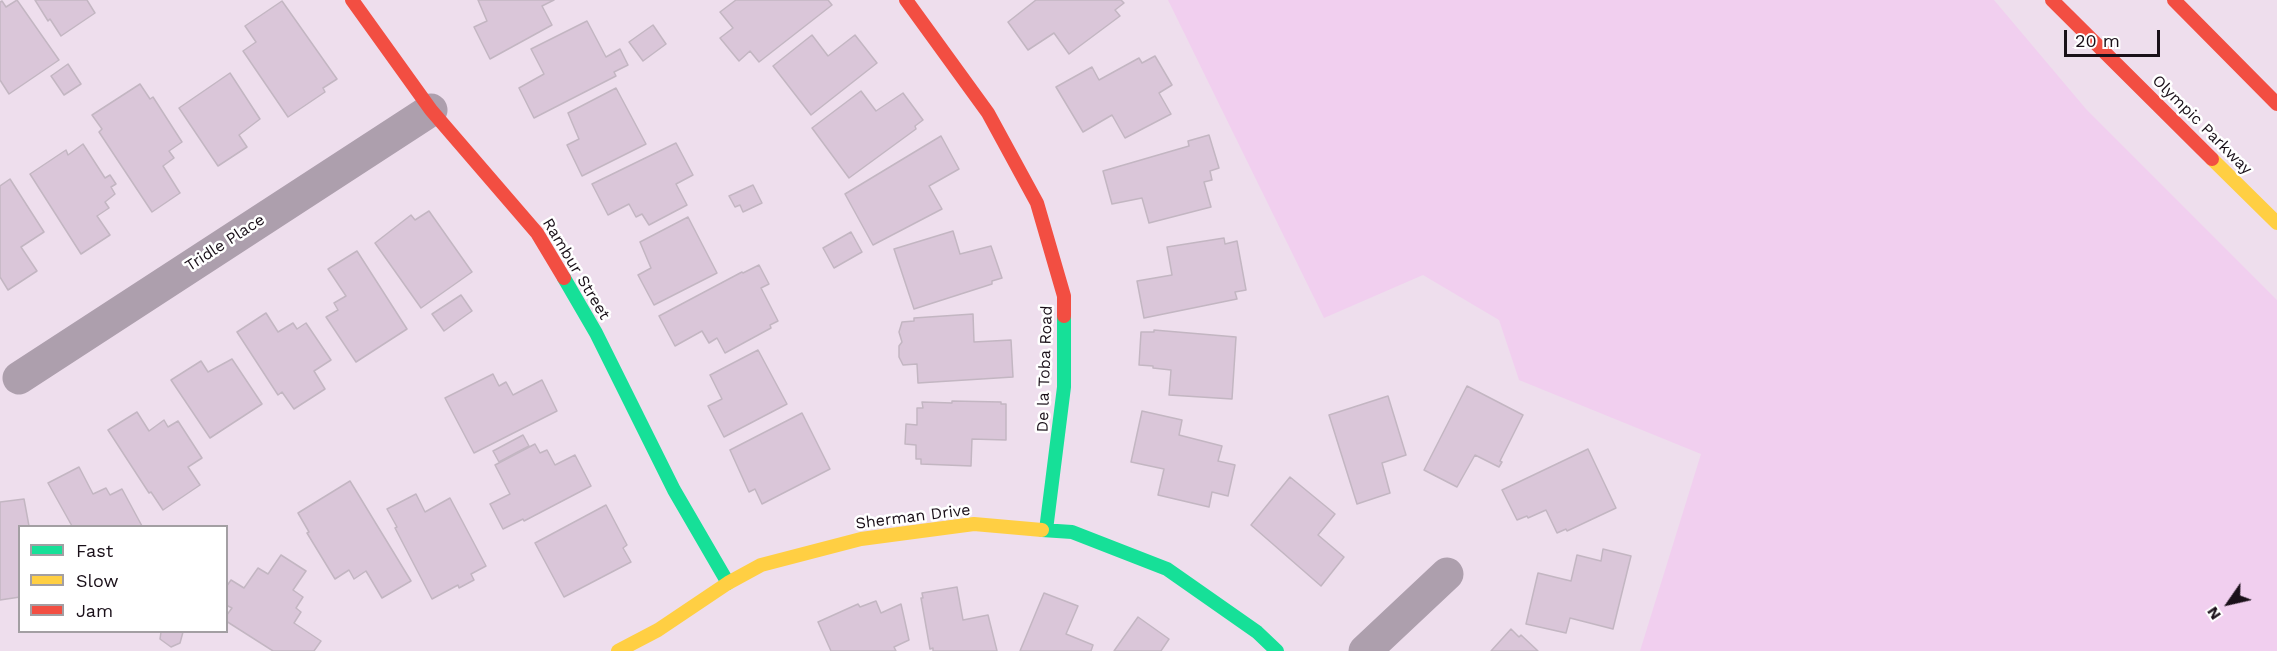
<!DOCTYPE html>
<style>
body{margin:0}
#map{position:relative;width:2277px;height:651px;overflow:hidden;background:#eedeed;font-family:"Work Sans",sans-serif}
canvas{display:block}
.legend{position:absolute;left:18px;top:525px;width:210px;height:108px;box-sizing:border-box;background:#fff;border:2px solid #a39fa3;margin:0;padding:8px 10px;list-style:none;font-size:18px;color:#1a1019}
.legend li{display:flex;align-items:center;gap:12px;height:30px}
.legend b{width:30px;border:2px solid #a39fa3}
.north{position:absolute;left:2199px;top:573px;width:60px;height:60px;-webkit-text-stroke:4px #fff;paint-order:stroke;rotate:236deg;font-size:16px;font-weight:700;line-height:24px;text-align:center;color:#1a1019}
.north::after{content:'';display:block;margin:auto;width:21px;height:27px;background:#1a1019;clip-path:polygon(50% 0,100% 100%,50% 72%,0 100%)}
.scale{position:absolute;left:2064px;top:30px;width:96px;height:27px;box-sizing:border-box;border:3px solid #1a1019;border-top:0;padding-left:8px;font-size:18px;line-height:21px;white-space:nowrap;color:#1a1019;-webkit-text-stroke:4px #fff;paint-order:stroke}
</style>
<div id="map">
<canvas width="2277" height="651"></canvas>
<ul class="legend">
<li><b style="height:8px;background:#16e098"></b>Fast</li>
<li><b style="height:8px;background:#ffcf43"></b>Slow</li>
<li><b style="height:8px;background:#f24e42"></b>Jam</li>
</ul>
<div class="north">N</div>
<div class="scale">20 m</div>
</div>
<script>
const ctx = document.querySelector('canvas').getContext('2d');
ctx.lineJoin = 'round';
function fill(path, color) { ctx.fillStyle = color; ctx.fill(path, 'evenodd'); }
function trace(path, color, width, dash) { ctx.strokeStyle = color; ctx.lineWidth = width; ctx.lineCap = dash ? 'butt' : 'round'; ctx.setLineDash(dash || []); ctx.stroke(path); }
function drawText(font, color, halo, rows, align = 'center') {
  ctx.font = font + ' "Work Sans",sans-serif'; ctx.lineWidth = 5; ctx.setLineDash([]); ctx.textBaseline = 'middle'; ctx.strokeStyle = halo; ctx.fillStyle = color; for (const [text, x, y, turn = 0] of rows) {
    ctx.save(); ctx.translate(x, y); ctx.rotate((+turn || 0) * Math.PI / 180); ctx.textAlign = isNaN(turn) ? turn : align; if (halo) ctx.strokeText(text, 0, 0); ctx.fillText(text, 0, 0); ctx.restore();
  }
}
const green = new Path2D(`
 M1168,0H1994L2086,109L2277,300V651H1640L1701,454L1519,380L1499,320L1423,275L1324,318Z`);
const building = new Path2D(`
 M17,0L59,60L9,94L0,80V2L2,1L6,7Z
 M35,0H87L95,13L61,36L50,19L48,21Z
 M478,0H554L542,6L552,25L490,59L474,27L487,21Z
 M736,0H828L832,5L759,62L750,51L739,61L720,38L733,28L720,12Z
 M1036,0H1121L1124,3L1115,10L1120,16L1069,54L1054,33L1028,50L1008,22Z
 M282,1L337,79L323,88L325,92L288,117L243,51L256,42L245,26Z
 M587,21L606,57L620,49L628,65L614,72L616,76L534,118L519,88L544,74L531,49Z
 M653,25L666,44L643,61L629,42Z
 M812,35L828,56L855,35L877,63L811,115L773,66Z
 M1155,56L1172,85L1159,93L1171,114L1125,138L1112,115L1083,132L1056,87L1092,67L1099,80L1139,58L1142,63Z
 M68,64L81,84L64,95L51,76Z
 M230,73L260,119L239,135L247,147L218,166L179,108Z
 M140,84L150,99L153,97L182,142L169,151L174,158L163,166L180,193L152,212L99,132L102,129L92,115Z
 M616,88L646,144L582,176L567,145L579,139L568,113Z
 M861,91L876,111L903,93L923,120L915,126L916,129L849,178L812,128Z
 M1209,135L1219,168L1210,171L1212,180L1204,182L1211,207L1149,223L1142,198L1112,204L1103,171L1189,146L1188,141Z
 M941,136L959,169L929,186L942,209L873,245L845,194Z
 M676,143L693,175L676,184L687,205L649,225L642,214L636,217L629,204L608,215L592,184Z
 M83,144L105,178L110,175L116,184L111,187L115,194L105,202L109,208L97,216L110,235L81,254L30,174L66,150L68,155Z
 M10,179L44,232L21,247L37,271L8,290L0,277V186Z
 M753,185L762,203L743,212L740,205L735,207L729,196Z
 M429,211L472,272L421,308L375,243L411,215L415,220Z
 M688,217L717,273L654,305L638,275L651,268L640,242Z
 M953,231L960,254L991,246L1002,278L992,281V284L914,309L894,249Z
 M851,232L862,252L834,268L823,248Z
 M1224,238L1225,244L1237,241L1246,290L1235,292L1237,299L1144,318L1137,281L1172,275L1167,247Z
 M357,251L407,329L356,362L326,317L338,310L334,303L346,296L328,269Z
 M759,265L769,284L761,288L778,321L770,325L771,328L725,353L717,338L709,343L702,331L675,346L659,316L742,272L743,273Z
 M461,295L472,311L444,331L432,314Z
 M266,313L278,332L293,323L297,329L306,323L331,360L314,371L325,389L294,409L282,392L278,395L237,332Z
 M973,314L974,342L1011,340L1013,377L918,383L917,364L903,365L899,357V346L902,342L899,332L902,322L914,321V318Z
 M1154,330L1236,337L1232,399L1169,395L1171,370L1153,368V366L1139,365L1141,332H1154Z
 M758,350L787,404L724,437L708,406L722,399L710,375Z
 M232,359L262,404L210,438L171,380L201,361L208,372Z
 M493,374L499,386L506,382L513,395L542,380L557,411L474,453L445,398Z
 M1467,386L1523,415L1500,461L1502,462L1499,467L1475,455L1457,487L1424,470Z
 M1388,396L1406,455L1382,463L1390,493L1357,504L1329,415Z
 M952,401L1001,402V404H1006V440L972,439L971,466L921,464V459H916V445L905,444L906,424L917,425V408H923L922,402L952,403Z
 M1142,411L1182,420L1179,435L1222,446L1218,461L1235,465L1228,496L1212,492L1209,507L1158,495L1164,469L1131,462Z
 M137,412L149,431L164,420L168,427L178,421L202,458L188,467L200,485L163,510L151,492L149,493L108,430Z
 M802,413L830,469L762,504L755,489L749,492L730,450Z
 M523,435L529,446L499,462L493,451Z
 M535,444L540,453L547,450L555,465L575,455L591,486L524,521L523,519L503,529L490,504L510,494L495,465Z
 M1588,449L1616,508L1567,531L1566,529L1557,533L1546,510L1528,518L1527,516L1517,520L1502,490Z
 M79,467L93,494L106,488L110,495L122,489L142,526H72L48,483Z
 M1290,477L1335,514L1318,535L1344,557L1321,586L1251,525Z
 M350,481L411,581L382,598L366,571L354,579L349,570L335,579L307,533L309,532L298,513Z
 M416,494L425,512L450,498L486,566L471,574L474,580L459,588L458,585L432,599L395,528L397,527L387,509Z
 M24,499L29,526H20V597L0,600V502Z
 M606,505L627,545L623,548L631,562L564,597L535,543Z
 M1603,549L1631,556L1613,629L1570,618L1566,633L1526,624L1538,573L1571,581L1577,555L1601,561Z
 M281,555L306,571L293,590L303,597L296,608L301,612L294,623L321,641L314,651H273L226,621V616L232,608L226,605V587L231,580L244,588L258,568L268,574Z
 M957,587L963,620L988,615L997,651H933V648L930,649L921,598H923L922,593Z
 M1044,593L1078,606L1066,634L1093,645L1091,651H1020Z
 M876,601L881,613L901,604L909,640L894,647L896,651H831L818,622L858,604L860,607Z
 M1138,617L1169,639L1161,651H1114Z
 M1511,629L1519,637L1521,635L1538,651H1491Z
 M161,632H183L180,643L171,647L160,639Z`);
const street = new Path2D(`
 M19,378L431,110
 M1365,651L1447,574`);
const fast = new Path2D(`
 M564,278L596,333L674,490L728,583
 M1042,530L1072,532L1167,569L1257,632L1277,651
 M1046,530L1064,387V316`);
const slow = new Path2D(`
 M2212,159L2277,223
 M618,651L658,630L728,583L761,565L861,539L974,524L1042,530`);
const jam = new Path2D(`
 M352,0L431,110L537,233L564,278
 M906,0L988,113L1037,203L1064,296V316
 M2052,0L2212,159
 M2174,0L2277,104`);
const streetNames = [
 ["Olympic Parkway",2202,125,45],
 ["Tridle Place",225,243,-33],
 ["Rambur Street",576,269,59],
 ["De la Toba Road",1045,369,-88],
 ["Sherman Drive",913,517,-7]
];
fill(green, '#f1cfef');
fill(building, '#dac6d9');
trace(building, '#c3b6c2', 1.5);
trace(street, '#ad9fad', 33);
trace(fast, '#16e098', 14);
trace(slow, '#ffcf43', 14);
trace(jam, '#f24e42', 14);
drawText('16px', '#1a1019', '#fff', streetNames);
</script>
